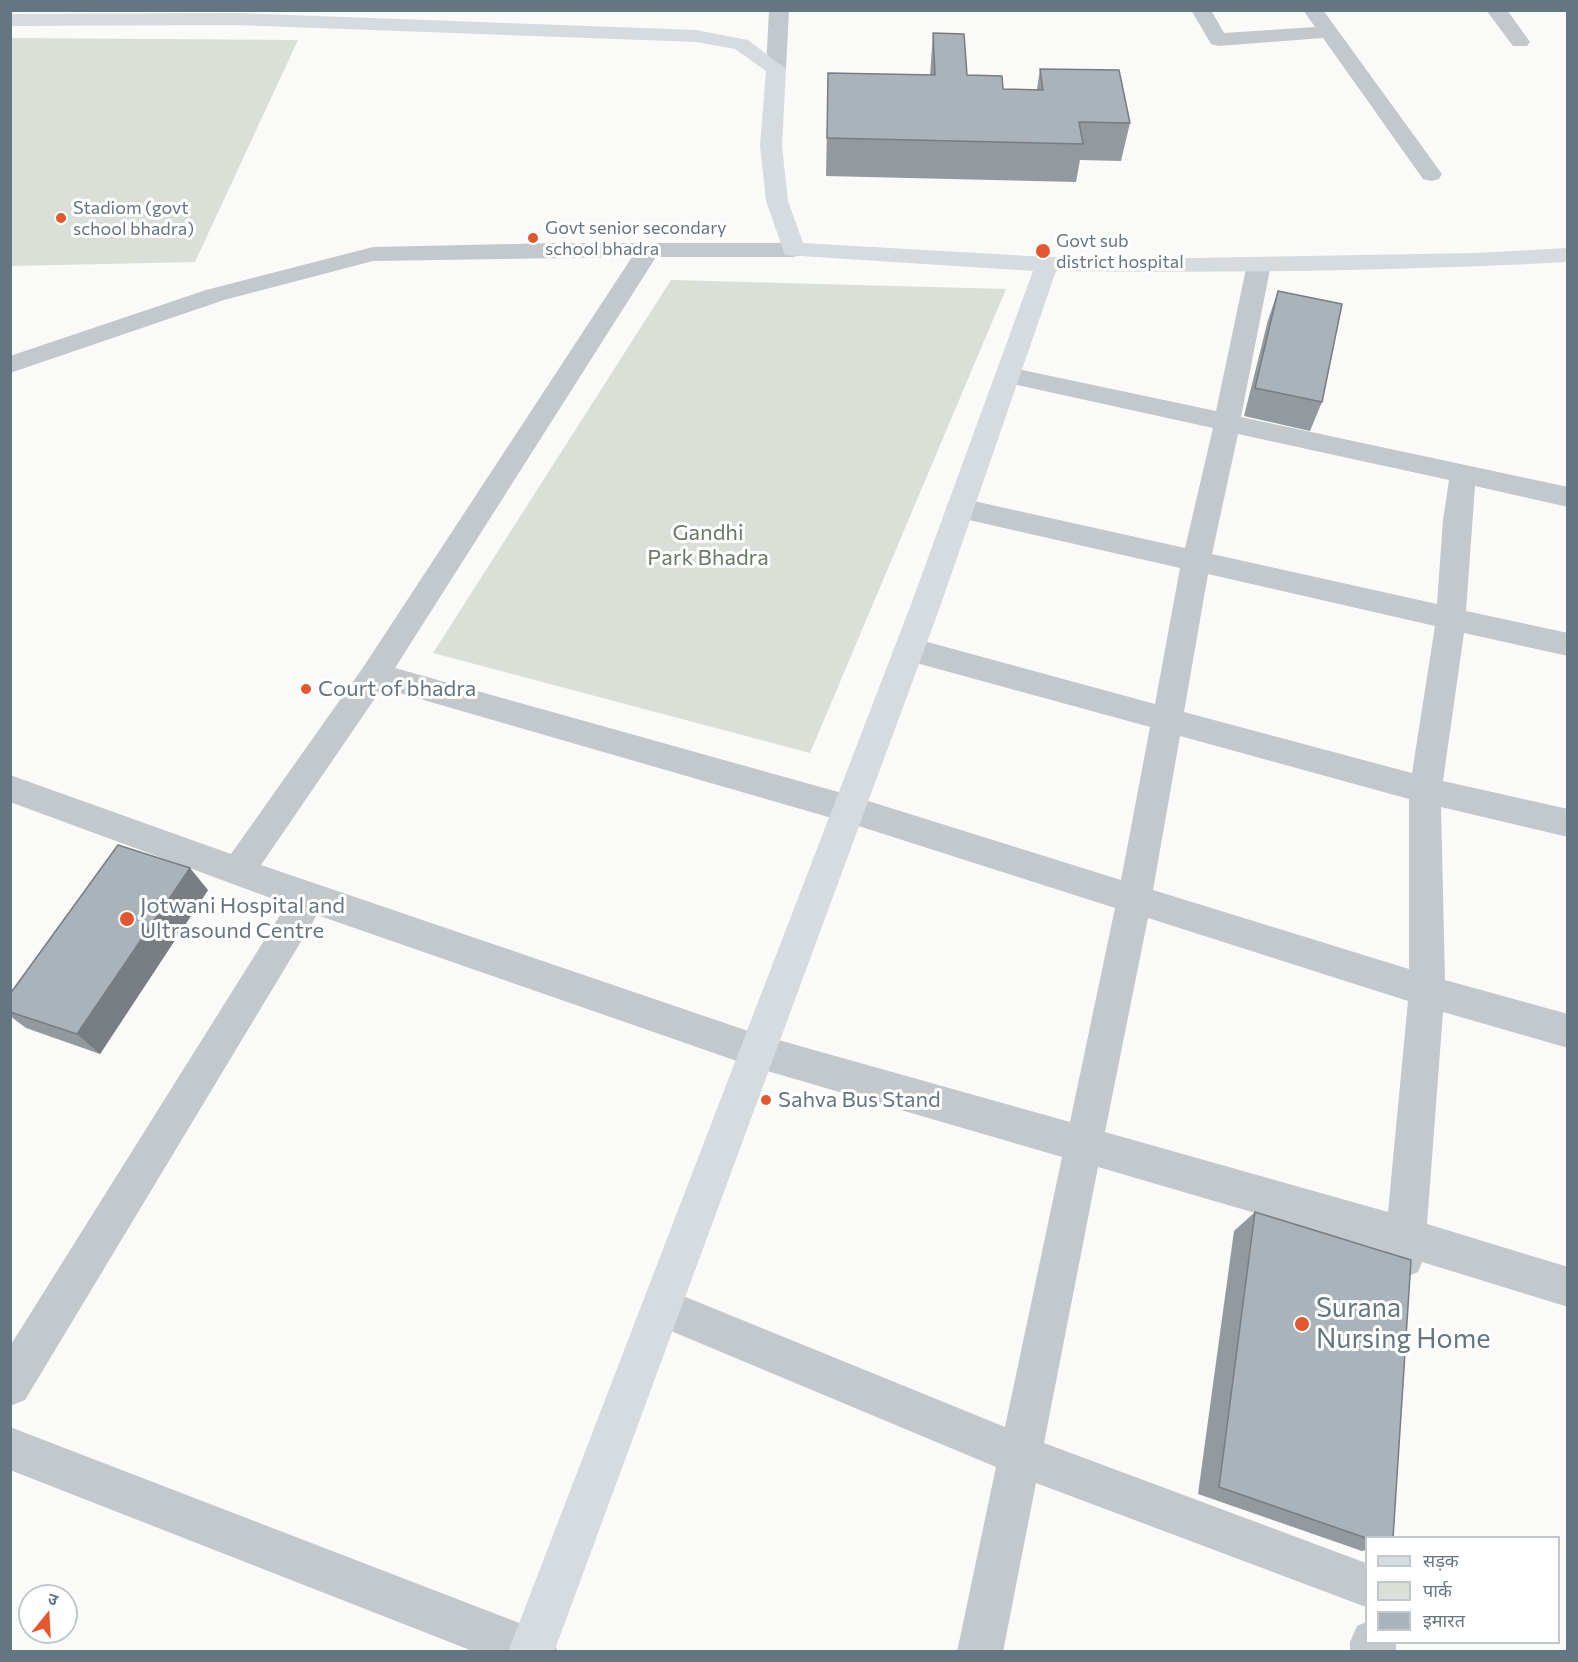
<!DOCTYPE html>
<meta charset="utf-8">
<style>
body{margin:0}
#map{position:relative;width:1578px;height:1662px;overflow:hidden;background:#fafaf8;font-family:Commissioner,"Noto Sans Devanagari",sans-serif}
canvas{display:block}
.frame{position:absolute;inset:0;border:12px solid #657683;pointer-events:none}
.legend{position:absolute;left:1365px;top:1536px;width:195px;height:108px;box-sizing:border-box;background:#fff;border:2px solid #c1c8cd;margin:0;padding:8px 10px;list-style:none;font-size:18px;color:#657683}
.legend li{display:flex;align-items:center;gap:12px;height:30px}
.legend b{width:30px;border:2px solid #c1c8cd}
.north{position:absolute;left:18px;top:1584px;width:60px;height:60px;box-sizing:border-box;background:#fff;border:2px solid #c1c8cd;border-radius:50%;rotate:18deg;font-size:16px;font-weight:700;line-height:24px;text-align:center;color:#657683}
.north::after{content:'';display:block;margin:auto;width:21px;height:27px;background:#e4572e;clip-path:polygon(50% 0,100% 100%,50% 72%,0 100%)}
</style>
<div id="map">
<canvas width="1578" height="1662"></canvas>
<div class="frame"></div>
<ul class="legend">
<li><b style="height:8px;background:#d6dbdf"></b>सड़क</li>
<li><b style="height:16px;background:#dadfd7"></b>पार्क</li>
<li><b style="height:16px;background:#aab3b9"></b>इमारत</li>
</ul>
<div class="north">उ</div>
</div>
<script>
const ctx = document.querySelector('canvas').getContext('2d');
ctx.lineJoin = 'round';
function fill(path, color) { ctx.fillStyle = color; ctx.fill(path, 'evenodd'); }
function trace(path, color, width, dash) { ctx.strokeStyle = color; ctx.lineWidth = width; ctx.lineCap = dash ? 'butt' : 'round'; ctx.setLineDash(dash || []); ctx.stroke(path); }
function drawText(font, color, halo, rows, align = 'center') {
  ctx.font = font + ' Commissioner,sans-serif'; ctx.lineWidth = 6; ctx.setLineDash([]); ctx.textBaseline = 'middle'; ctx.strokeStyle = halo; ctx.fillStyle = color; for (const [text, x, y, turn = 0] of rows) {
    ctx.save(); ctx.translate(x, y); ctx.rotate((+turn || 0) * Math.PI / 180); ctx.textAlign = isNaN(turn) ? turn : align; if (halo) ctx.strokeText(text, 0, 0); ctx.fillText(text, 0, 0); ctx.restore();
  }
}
const green = new Path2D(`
 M10,38L298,40L195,262L11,266Z
 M671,280L1006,289L810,753L433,653Z`);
const minor = new Path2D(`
 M769,10H789L786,69L783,73L776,75L769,73L766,69Z
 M1191,10H1211L1224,33L1315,27L1303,10H1323L1442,174L1439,179L1431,181L1423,179L1323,38L1218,46L1211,44Z
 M1486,10H1507L1530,42L1527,46H1513Z
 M559,243H793L801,245L805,250L801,255L793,257H656L395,668L849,795L1121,880L1150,727L909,661L898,657L894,649L898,641L909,637L1155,704L1180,568L960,518L950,515L946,508L950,501L960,498L1185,548L1213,428L999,381L995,375L999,369L1008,367L1216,411L1247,264L1251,259L1259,257L1267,259L1271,264L1241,417L1568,487V507L1475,486L1466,611L1568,633V656L1464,633L1443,781L1568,809V837L1441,807L1445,980L1568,1014V1048L1443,1012L1427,1224L1568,1267V1307L1422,1262L1418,1272L1404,1278L1390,1272L1384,1258L1385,1251L1098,1167L1044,1443L1366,1563V1607L1036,1483L1003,1652H957L996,1467L647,1321L641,1307L647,1293L661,1287L1005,1427L1062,1157L757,1068L317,915L25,1400L10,1406V1346L287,904L10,802V775L231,854L364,666L632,257L373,261L224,300L10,373V356L206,290L373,247ZM1238,434L1449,480L1443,520L1437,604L1212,554ZM1208,574L1435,626L1412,773L1184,712ZM382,688L849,823L1115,908L1070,1122L757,1034L261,865ZM1180,736L1409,799V969L1153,890ZM1148,918L1408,1001L1388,1212L1105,1132Z
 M10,1427L535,1629L551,1636L558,1652H475L10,1470Z
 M1366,1622V1642H1396V1652H1350V1642L1357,1626Z`);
const primary = new Path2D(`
 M236,13L696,30L748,40L786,69L782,146L788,201L803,243L1047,257L1194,258L1475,253L1568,248V262C1397,271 1227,273 1056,271L940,607L554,1652H508L910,607L1033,271L785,255L766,201L760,146L766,71L735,49L696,42L236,25L10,26V14Z`);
const wall = new Path2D(`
 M933,33L967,75L1003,89H1037L1040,69L1130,123L1121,161L1080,160L1076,182L826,176L828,73L930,75Z
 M1278,291L1322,402L1310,431L1244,416L1268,320Z
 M208,890L100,1054L26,1028L10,1016V994Z
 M1255,1212L1366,1538V1550L1362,1551L1198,1494L1234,1231Z`);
const shadedWall = new Path2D(`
 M190,868L208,890L100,1054L77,1034Z`);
const building = new Path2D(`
 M933,33L964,34L967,75L1002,76L1003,89L1043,90L1040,69L1119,70L1130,123L1079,122L1083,144L827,138L828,73L935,75Z
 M1278,291L1342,304L1322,402L1255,388Z
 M118,845L190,868L77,1034L10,1012V994Z
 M1255,1212L1411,1260L1393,1538H1366L1219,1487Z`);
const markers = [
 [61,218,6,"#e4572e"],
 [533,238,6,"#e4572e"],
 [1043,251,8,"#e4572e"],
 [306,689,6,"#e4572e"],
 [127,919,8,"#e4572e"],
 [766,1100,6,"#e4572e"],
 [1302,1324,8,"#e4572e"]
];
const farPoinames = [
 ["Stadiom (govt",73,208],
 ["school bhadra)",73,229],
 ["Govt senior secondary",545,228],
 ["school bhadra",545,249],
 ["Govt sub",1056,241],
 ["district hospital",1056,262]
];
const parkNames = [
 ["Gandhi",708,533],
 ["Park Bhadra",708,558]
];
const poiNames = [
 ["Court of bhadra",318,689],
 ["Jotwani Hospital and",140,906],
 ["Ultrasound Centre",140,931],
 ["Sahva Bus Stand",778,1100]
];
const nearPoinames = [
 ["Surana",1316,1308],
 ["Nursing Home",1316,1339]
];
fill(green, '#dadfd7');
fill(minor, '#c3c8cc');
fill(primary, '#d6dbdf');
fill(wall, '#929a9f');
fill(shadedWall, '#777d82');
fill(building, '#aab3b9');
trace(building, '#777d82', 1.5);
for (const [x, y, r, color] of markers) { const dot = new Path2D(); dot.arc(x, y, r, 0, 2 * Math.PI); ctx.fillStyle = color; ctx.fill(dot); trace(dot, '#fff', 2); }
drawText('18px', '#657683', '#fff', farPoinames, 'left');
drawText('22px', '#687a64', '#fff', parkNames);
drawText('22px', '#657683', '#fff', poiNames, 'left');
drawText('27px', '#657683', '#fff', nearPoinames, 'left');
</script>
